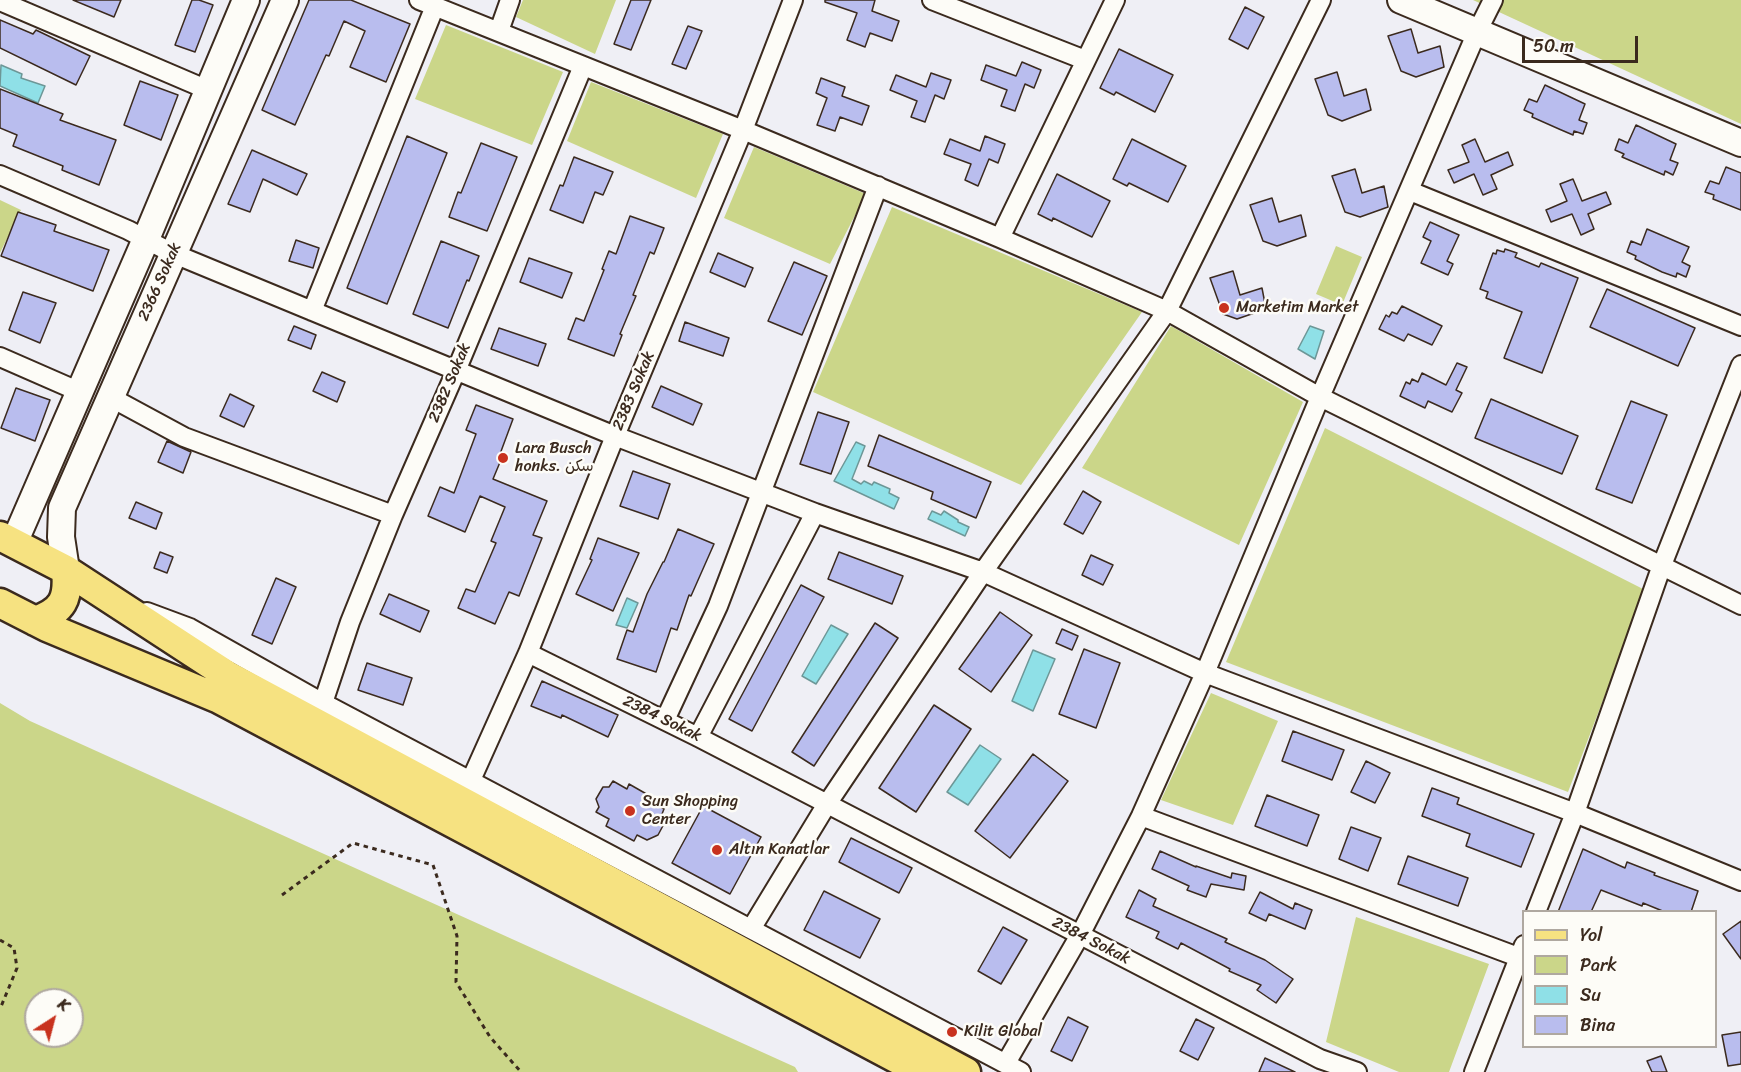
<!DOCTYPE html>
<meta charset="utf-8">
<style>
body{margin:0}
#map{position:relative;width:1741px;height:1072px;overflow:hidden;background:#efeff5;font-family:Sriracha,sans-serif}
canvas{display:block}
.legend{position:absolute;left:1522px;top:910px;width:195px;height:138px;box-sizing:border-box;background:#fdfcf7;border:2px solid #afa8a0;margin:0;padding:8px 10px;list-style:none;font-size:18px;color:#3b2a1e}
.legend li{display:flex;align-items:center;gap:12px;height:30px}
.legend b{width:30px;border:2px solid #afa8a0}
.north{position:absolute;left:24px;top:988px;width:60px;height:60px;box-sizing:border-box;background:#fdfcf7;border:2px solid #afa8a0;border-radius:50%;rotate:36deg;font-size:16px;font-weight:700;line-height:24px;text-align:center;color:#3b2a1e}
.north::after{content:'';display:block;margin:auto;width:21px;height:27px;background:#c8321e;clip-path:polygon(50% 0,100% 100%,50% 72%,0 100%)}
.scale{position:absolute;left:1522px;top:36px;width:116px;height:27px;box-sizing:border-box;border:3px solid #3b2a1e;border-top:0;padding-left:8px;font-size:18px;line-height:21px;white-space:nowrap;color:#3b2a1e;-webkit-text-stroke:4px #fdfcf7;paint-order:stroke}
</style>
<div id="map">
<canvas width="1741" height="1072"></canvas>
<ul class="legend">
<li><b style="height:8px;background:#f6e281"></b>Yol</li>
<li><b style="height:16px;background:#cbd689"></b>Park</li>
<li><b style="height:16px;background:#8fe0e7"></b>Su</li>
<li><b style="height:16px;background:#b9bdee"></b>Bina</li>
</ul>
<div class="north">K</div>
<div class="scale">50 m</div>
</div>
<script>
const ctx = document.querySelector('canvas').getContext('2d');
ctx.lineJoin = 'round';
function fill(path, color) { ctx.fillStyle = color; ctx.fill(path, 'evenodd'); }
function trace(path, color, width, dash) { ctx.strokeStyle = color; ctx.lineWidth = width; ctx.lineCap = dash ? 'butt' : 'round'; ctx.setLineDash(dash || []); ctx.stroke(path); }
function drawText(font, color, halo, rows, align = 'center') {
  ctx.font = font + ' Sriracha,"Playpen Sans Arabic",sans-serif'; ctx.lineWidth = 5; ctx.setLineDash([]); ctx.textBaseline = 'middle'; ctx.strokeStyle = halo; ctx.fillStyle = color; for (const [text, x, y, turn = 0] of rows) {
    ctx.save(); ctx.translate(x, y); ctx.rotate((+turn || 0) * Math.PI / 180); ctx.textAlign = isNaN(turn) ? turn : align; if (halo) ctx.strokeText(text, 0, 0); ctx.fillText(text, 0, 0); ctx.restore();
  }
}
const green = new Path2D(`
 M523,0H616L595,54L516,17Z
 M1473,0H1741V124Z
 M446,25L563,72L532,145L415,99Z
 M591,82L723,134L696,198L567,141Z
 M754,147L866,194L830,264L724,218Z
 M0,200L21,210L0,253Z
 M892,207L1142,312L1021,485L813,392Z
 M1336,246L1362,257L1342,305L1316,294Z
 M1171,326L1303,402L1239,545L1082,468Z
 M1325,428L1645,590L1568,792L1226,662Z
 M1211,693L1278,721L1233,825L1161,800Z
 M0,703L30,721L795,1067L798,1072H0ZM36,1000H72V1036H36Z
 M1356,917L1489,964L1449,1072H1399L1326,1042Z`);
const water = new Path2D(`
 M1,65L22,74L21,78L45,86L38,103L0,86Z
 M1310,326L1324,331L1315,359L1298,349Z
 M856,442L865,446L852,479L861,484L864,481L872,485L874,482L890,489L889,493L899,498L894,509L834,481Z
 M932,511L941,515L944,511L958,520V522L969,527L965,536L928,519Z
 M627,598L638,603L627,628L616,625Z
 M831,625L848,634L816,684L802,676Z
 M1033,650L1055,659L1033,711L1012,701Z
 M980,745L1001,759L968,805L947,792Z`);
const building = new Path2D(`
 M73,0H121L114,17Z
 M192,0H199L213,5L195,52L175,45Z
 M309,0H351L410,24L386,82L350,67L365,31L344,21L329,56L326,55L295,125L262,110Z
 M631,0H651L631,50L614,44Z
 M825,0H875L872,11L899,21L892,41L870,33L865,47L847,40L857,13L825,2Z
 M1245,7L1264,17L1248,49L1229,39Z
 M0,20L33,34L36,30L90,56L76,85L0,48Z
 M688,26L702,31L686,69L672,64Z
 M1411,29L1418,53L1440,46L1444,67L1416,77L1401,71L1388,36Z
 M1119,49L1173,75L1155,112L1116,92L1114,95L1100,88Z
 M1022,62L1041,70L1034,88L1025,84L1015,111L1001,106L1007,90L981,80L986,65L1016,76Z
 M1337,72L1344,96L1366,89L1371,110L1342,121L1328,115L1315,79Z
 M931,73L951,80L944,99L935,95L925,122L911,117L917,101L890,90L896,75L926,87Z
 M821,78L845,87L842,96L869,106L862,125L840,117L835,131L817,125L827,98L816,93Z
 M140,81L178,95L161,140L124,125Z
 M1545,85L1585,104L1579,120L1587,123L1583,134L1574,131L1573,135L1559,129L1532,117L1533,114L1524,110L1529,99L1537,102Z
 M0,89L63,114L60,120L116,140L99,185L62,170L63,166L13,146L17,135L0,128Z
 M1636,125L1676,144L1670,160L1678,163L1673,175L1665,171L1664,175L1622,157L1624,154L1615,150L1619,139L1628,143Z
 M407,136L447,153L387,304L347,288Z
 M985,136L1005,144L998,163L989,159L978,186L965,180L971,164L944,154L950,139L980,151Z
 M1132,139L1186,166L1168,202L1129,183L1127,186L1113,179Z
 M1475,139L1485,162L1508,152L1513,165L1491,175L1497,189L1483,195L1474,174L1454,183L1448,170L1469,162L1462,145Z
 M481,143L517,157L487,231L449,217L458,192L461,193Z
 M252,150L307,174L297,195L263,179L250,212L228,204Z
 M574,157L613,172L603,195L595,192L583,223L550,210L560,185L563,186Z
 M1726,167L1741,173V210L1713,199L1714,195L1705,192L1710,181L1719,184Z
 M1355,169L1362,193L1384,186L1388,207L1360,217L1345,212L1332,176Z
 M1057,174L1110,201L1092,237L1053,218L1052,221L1038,214Z
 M1573,179L1582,201L1606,192L1611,204L1588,214L1594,229L1581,235L1572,214L1551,222L1546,210L1567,201L1560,184Z
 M1272,198L1279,222L1301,215L1306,236L1277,246L1263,241L1250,205Z
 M18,212L56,225L54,231L109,250L93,291L1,256Z
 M630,216L664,228L654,254L650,252L633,295L636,296L620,334L622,335L614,356L568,339L576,318L584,321L604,270L602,269L609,251L616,254Z
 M1430,222L1459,235L1447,261L1453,264L1448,275L1421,263L1431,241L1423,237Z
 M1647,229L1689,247L1682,262L1690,266L1686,277L1677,273L1676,277L1662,272L1635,259L1636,256L1627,252L1631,241L1641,245Z
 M296,240L319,248L313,268L289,261Z
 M441,241L479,256L469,281L467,280L448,328L413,314Z
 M1505,249L1517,253L1515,257L1539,267L1541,263L1578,278L1542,373L1504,358L1522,312L1486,298L1488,292L1480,289L1493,253L1496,254L1497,250L1504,252Z
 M718,253L753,268L745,287L710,272Z
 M529,258L572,273L562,298L520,282Z
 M794,262L827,276L802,335L768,321Z
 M1233,271L1240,295L1262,288L1266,309L1237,319L1223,314L1210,278Z
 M1607,289L1695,328L1678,366L1590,327Z
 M23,292L56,303L40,343L9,330Z
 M1402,306L1442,326L1432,345L1408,334L1404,341L1379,329L1386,315L1389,317L1392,312L1397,314Z
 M685,322L729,338L723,356L679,341Z
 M294,326L316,335L311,349L288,340Z
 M499,328L546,344L538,366L491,349Z
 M1457,363L1467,367L1456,390L1462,393L1452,412L1428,401L1425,408L1400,396L1406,382L1410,384L1412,379L1418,382L1422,373L1446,385Z
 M322,372L345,382L337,402L313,391Z
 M661,386L702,404L693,425L652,407Z
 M16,388L50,400L35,441L1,428Z
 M230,394L254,406L244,427L220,416Z
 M1491,399L1578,436L1562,474L1475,438Z
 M1631,401L1667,415L1632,503L1596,489Z
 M476,405L513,419L500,454L503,455L493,479L547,501L533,535L542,538L519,596L509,592L495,624L458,608L466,589L475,592L496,543L491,541L505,507L480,496L465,532L428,516L440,487L454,493L476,434L466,430Z
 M818,412L849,422L831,474L800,464Z
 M879,435L991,482L976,518L931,499L933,492L868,466Z
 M167,441L191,452L183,473L158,462Z
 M633,471L670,484L658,519L620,506Z
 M1083,491L1101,502L1083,534L1064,524Z
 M136,502L162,513L156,529L129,518Z
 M678,529L714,544L691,596L689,595L677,630L671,628L656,672L617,659L627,630L633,632L647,594L663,562H664Z
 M598,538L639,553L613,611L576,594L592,560L590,559Z
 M160,552L173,557L167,573L154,568Z
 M839,552L903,576L892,604L828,579Z
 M1091,555L1113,565L1103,585L1082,575Z
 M276,578L296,587L272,644L252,635Z
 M801,585L824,597L752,731L729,719Z
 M389,594L429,611L420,632L380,614Z
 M1000,612L1032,635L991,692L959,669Z
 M875,623L898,638L814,766L792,752Z
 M1062,629L1078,636L1072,650L1056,643Z
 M1084,649L1120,663L1096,728L1059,714Z
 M367,663L412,678L403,705L358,690Z
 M542,681L618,715L608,737L562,715L561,718L531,706Z
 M934,705L971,729L916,812L879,788Z
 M1293,731L1344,750L1332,780L1282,761Z
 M1033,754L1068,781L1010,858L975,831Z
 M1366,761L1390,773L1375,803L1351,792Z
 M613,781L627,789L629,784L657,800L655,804L664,809L662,814L665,822L658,835L647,840L637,835L634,841L606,826L609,819L596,812L599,807L596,799L603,787H609Z
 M1432,788L1459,798L1457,804L1534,834L1521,867L1466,846L1470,834L1422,816Z
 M1267,795L1319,815L1307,846L1255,826Z
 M703,806L761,837L730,894L672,863Z
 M1351,827L1381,838L1368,871L1339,859Z
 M851,838L912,868L899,893L839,862Z
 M1583,849L1625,868L1627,862L1655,873L1654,875L1698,891L1691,912H1665L1643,903L1642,906L1601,890L1591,912H1558Z
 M1160,851L1196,867V866L1231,878L1232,873L1246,876L1244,890L1211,884L1206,897L1187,890L1189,886L1152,869Z
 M1408,856L1468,878L1458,906L1398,884Z
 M1139,890L1156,899L1153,906L1227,939L1225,942L1265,960L1293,979L1276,1003L1257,990L1261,985L1229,971L1230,969L1181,943L1178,949L1156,938L1159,932L1126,917Z
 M824,891L880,919L860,958L804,930Z
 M1260,892L1293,909L1295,903L1312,910L1305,929L1269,914L1266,921L1249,913Z
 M1741,921V959L1723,934Z
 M1003,927L1027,940L1001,984L978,971Z
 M1068,1017L1088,1027L1072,1061L1051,1051Z
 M1196,1019L1214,1028L1198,1060L1180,1051Z
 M1741,1032V1064L1728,1066L1722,1035Z
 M1661,1056L1667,1072H1652L1647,1061Z
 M1265,1058L1295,1072H1259Z`);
const path = new Path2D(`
 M282,895L353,843L433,865L457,936L456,982L490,1037L521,1072
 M0,940L14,948L17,968L0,1009`);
const street = new Path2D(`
 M419,0L743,130L1000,238L1167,311L1320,397L1741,605
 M932,0L1085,60
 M0,1L208,90
 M499,31L510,0
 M0,175L128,230L172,253L615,436L815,513L983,572L1205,673L1575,813L1741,881
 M1410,191L1741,326
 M1000,238L1115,0
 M312,311L435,6
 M0,357L80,392
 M110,397L184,437L393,515
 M147,612L190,628L323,703L1021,1072
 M528,653L698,737L1320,1059L1357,1072
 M323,703L350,622L393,515L456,371L583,66
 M665,720L718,606L878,186
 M698,737L815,513
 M471,780L528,653L615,436L743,130L793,0
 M1141,816L1518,957
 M1536,912L1575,813L1662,565L1741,365
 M751,929L827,804L983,572L1167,311L1321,0
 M1006,1063L1080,935L1141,816L1205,673L1320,397L1477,32L1493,0
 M1474,1072L1524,945`);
const secondary = new Path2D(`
 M1401,0L1741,143
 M14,543L146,239L246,0
 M66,570L61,537L62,508L285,0`);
const primary = new Path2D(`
 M0,536L66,570L227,675L966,1072
 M0,603L47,627L217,698L922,1072
 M35,621C63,611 69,599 66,570`);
const markers = [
 [1224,308,6,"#c8321e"],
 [503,458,6,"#c8321e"],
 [630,811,6,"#c8321e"],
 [717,850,6,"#c8321e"],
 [952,1032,6,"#c8321e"]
];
const streetNames = [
 ["2366 Sokak",160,282,-66],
 ["2382 Sokak",450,383,-67],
 ["2383 Sokak",634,391,-67],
 ["2384 Sokak",662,719,26],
 ["2384 Sokak",1091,941,27]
];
const poiNames = [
 ["Marketim Market",1236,308],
 ["Lara Busch",515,449],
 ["honks. سكن",515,467],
 ["Sun Shopping",642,802],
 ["Center",642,820],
 ["Altın Kanatlar",729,850],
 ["Kilit Global",964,1032]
];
fill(green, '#cbd689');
fill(water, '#8fe0e7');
trace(water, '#6d9797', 1.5);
fill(building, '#b9bdee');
trace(building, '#3b2a1e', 1.5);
trace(street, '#3b2a1e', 22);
trace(secondary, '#3b2a1e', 30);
trace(primary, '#3b2a1e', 33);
trace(path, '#3b2a1e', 3, [4.5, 4.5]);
trace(street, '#fdfcf7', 18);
trace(secondary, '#fdfcf7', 26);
trace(primary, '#f6e281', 28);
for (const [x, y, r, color] of markers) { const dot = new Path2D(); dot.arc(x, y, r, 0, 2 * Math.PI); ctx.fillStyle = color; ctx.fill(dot); trace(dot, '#fdfcf7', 2); }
drawText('16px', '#3b2a1e', '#fdfcf7', streetNames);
drawText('16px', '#3b2a1e', '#fdfcf7', poiNames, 'left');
</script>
